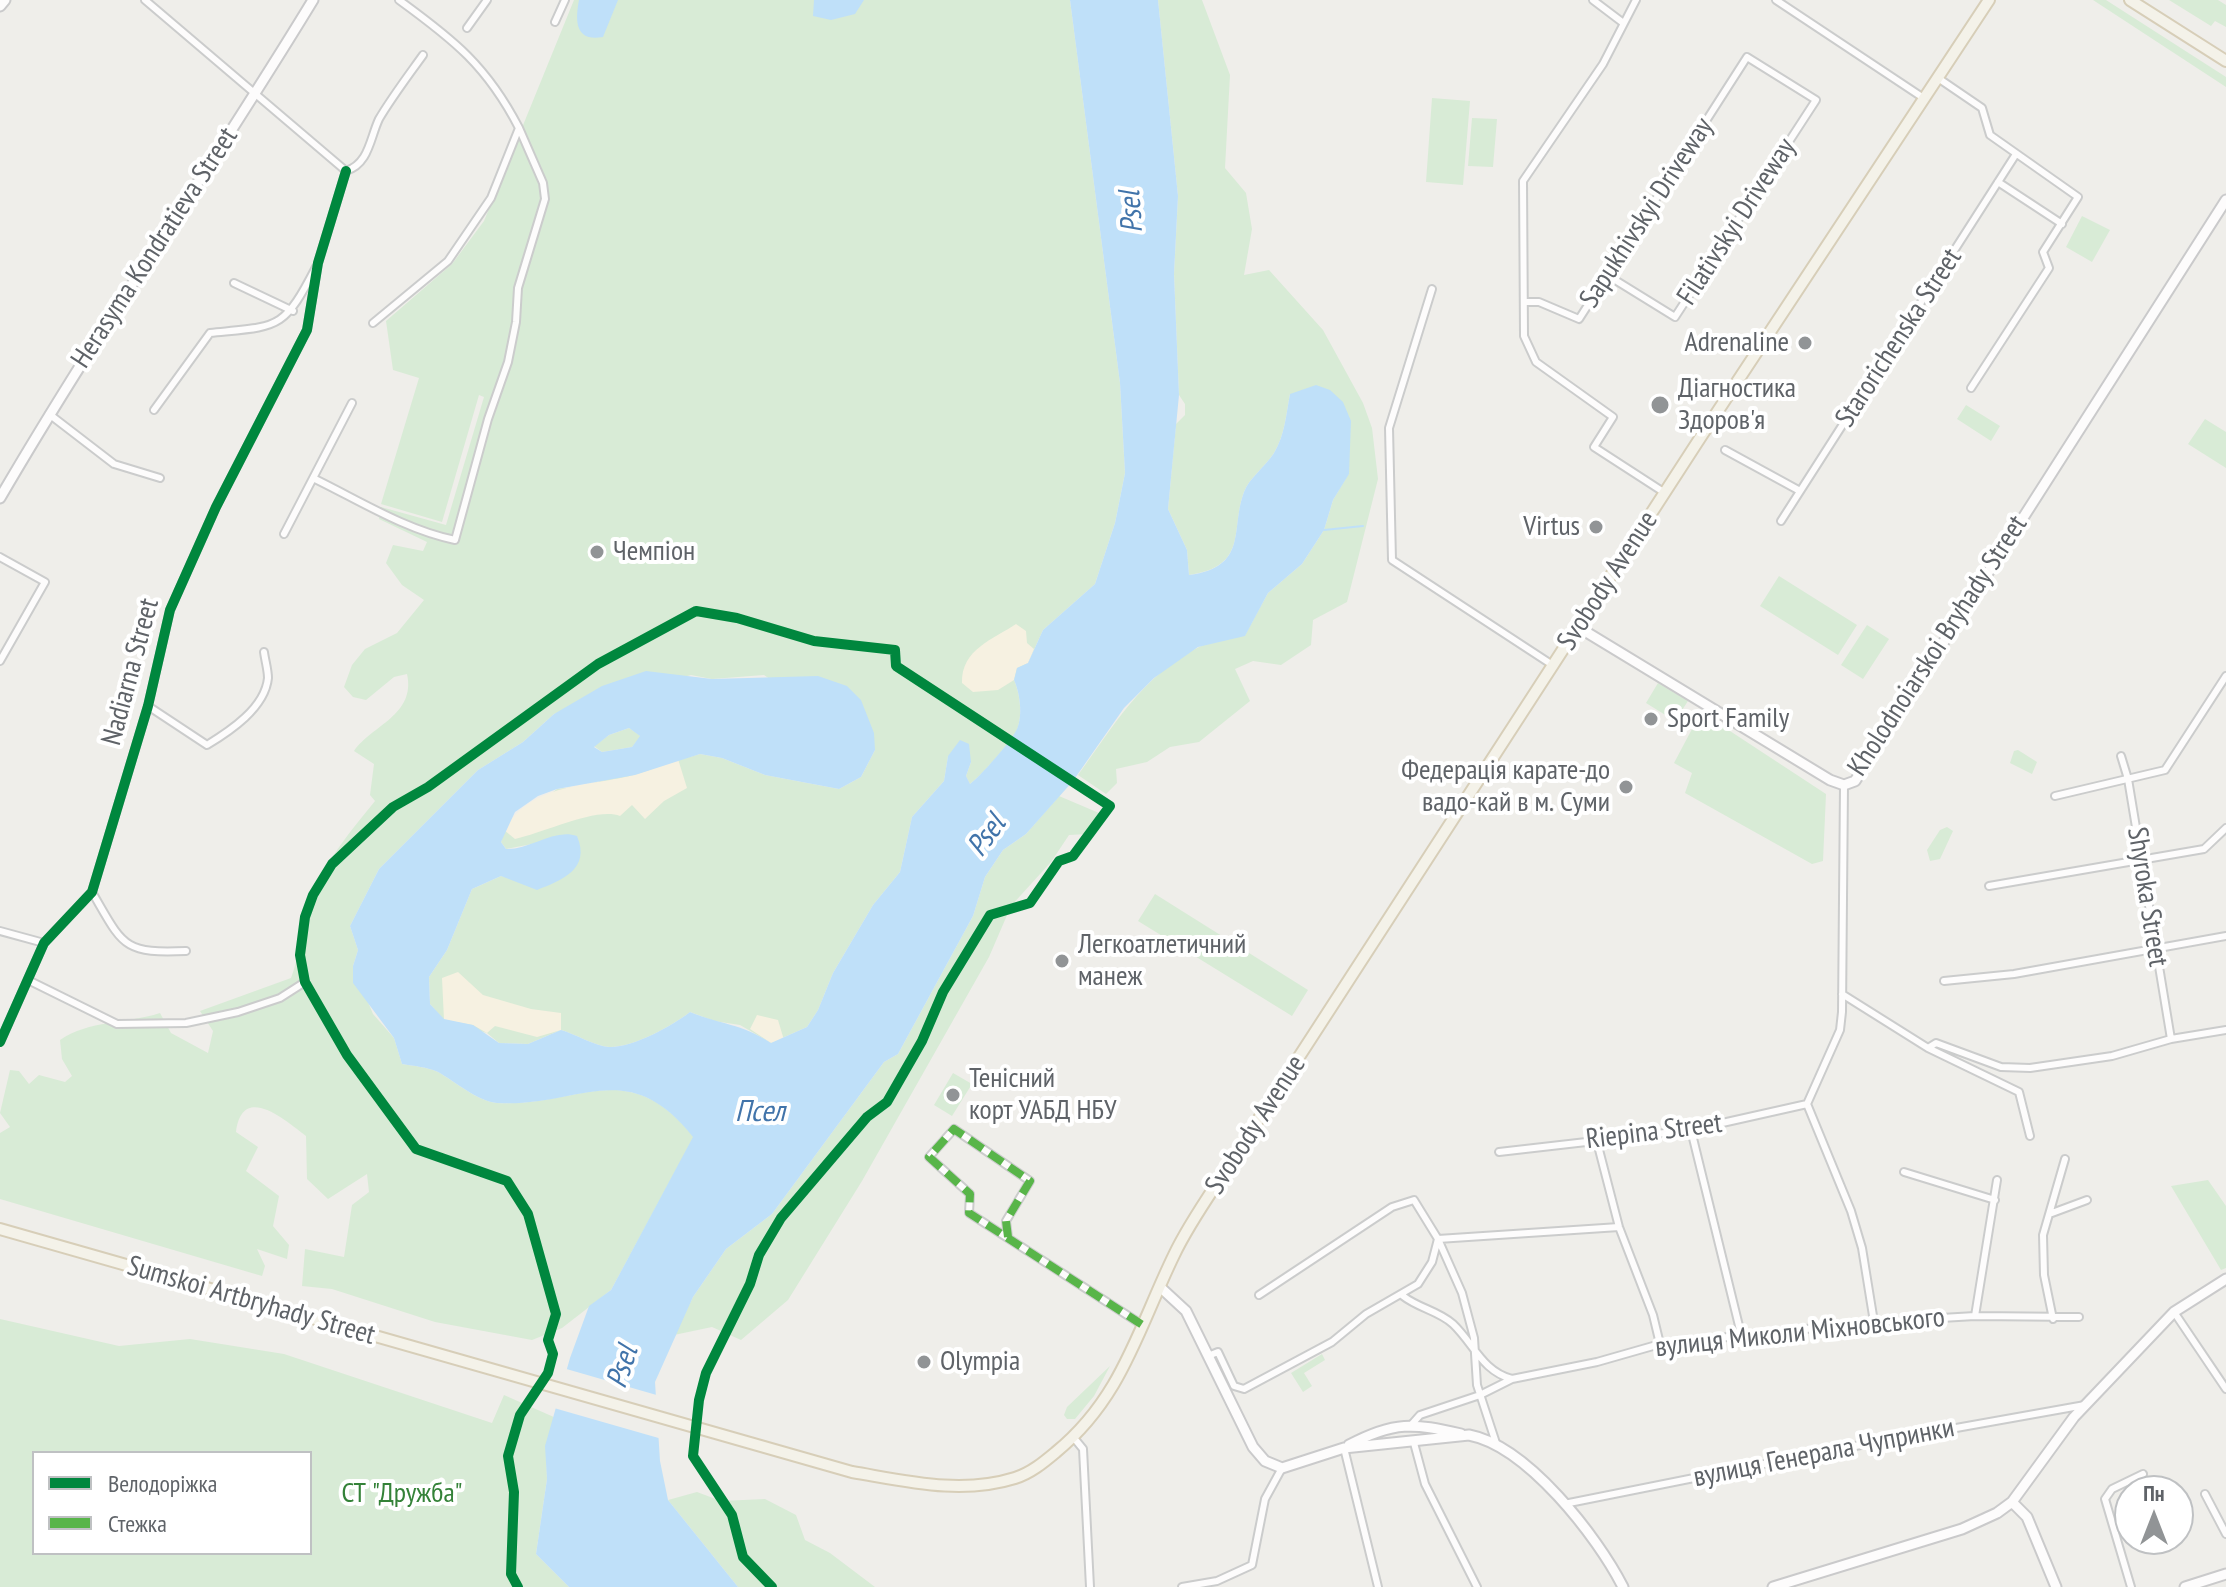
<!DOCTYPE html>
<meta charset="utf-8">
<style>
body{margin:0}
#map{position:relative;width:2226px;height:1587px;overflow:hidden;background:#efeeea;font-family:"PT Sans Narrow",sans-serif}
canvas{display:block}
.legend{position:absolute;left:32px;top:1451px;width:280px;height:104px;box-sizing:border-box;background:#fff;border:2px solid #bfc1c3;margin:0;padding:10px 14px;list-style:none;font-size:24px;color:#5f6368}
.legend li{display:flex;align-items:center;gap:16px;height:40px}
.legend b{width:40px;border:2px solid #bfc1c3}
.north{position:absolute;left:2114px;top:1475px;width:80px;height:80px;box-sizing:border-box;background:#fff;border:2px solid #bfc1c3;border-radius:50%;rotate:0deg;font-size:22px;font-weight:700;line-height:32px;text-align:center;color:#5f6368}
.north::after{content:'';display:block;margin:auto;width:28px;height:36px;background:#919496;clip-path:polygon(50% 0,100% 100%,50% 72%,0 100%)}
</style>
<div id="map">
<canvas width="2226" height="1587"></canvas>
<ul class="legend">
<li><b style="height:10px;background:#00873e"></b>Велодоріжка</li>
<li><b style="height:10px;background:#58b549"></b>Стежка</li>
</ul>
<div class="north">Пн</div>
</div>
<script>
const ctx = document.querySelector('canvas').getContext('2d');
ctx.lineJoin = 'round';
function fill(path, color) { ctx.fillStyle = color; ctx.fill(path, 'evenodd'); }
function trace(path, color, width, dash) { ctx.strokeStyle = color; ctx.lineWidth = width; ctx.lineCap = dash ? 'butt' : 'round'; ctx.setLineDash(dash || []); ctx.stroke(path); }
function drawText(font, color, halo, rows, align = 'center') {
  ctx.font = font + ' "PT Sans Narrow",sans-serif'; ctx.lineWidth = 8; ctx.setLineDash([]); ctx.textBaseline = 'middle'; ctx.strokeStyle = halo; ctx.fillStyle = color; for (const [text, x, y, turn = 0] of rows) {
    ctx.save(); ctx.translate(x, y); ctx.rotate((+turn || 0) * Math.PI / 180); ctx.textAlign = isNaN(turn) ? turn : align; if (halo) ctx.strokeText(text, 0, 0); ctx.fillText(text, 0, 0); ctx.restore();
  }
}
const green = new Path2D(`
 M574,0H1070L1120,383L1125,473L1115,523L1095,584L1043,630L1028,663L1014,680C1020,693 1023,716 1017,730C1012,741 980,777 970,784L966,776L971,762L948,756L944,781L912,817L900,872L873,905L833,973L818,1010L807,1027L771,1043L740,1025L714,1021L690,1012C672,1026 632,1048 609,1047C595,1046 575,1034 561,1030L528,1044L499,1043L487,1033L444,1020L430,1004L429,977L447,950L472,889L501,876L510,878L532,844L506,849L501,842L504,830L557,789L582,786L700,754L722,758L765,775L839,789L861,777L875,750L764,675L712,679L691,675L554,714L523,742L478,770L379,869L350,926L358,950L353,966L373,1014L394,1038L402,1064C414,1066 427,1067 438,1072C454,1081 479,1102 497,1103C580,1107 627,1054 694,1137L611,1290L562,1328L532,1340L435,1322L332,1289L302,1286L305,1249L344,1257L352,1205L369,1192L367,1174L328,1199L307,1179L306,1136C282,1117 242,1084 236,1132L258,1147L246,1171L279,1196L273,1226L289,1245L287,1259L257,1249L265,1266L262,1276L0,1199V1133L10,1127L0,1113L10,1070L19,1071L29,1084L39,1075L65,1082L72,1076L62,1059L60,1040C89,1020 126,1024 160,1013L171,1033L208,1053L213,1031L200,1011L291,978C299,958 299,939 305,918C317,871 345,838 375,801L370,795L374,764L354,751C372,725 416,715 407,674L394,677L366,700L353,697L344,687L352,665L365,649L397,633L424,600L402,585L386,563L393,545L423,551L427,542L379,519L381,507L446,525L484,397L479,395L442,522L381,504L419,378L393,370L386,321L452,264L484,221Z
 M1158,0H1202L1230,75L1225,168L1246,193L1252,229L1244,275L1269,270L1323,330L1363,403L1372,428L1378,479L1347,602L1313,620L1311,645L1281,665L1253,661L1235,669L1250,701L1199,742L1170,747L1147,762L1116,769L1117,783L1106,794L1078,775C1112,728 1143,675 1197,648C1210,641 1230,639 1245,635L1268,593L1302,564L1324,530L1333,500L1349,473L1290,394C1286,414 1285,435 1274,453C1266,466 1249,478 1244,492C1230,530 1249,566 1189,575L1187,550L1168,509L1176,424L1185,415V404L1179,395L1174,274L1178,196Z
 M2093,0H2106L2226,77V87Z
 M2169,0H2218L2226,5V27L2215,21L2211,26Z
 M1432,98L1470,101L1463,185L1426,182Z
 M1472,118L1497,119L1493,167L1468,166Z
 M2082,216L2110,230L2092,262L2066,247Z
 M1966,405L2000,426L1991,441L1957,419Z
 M2205,419L2226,432V468L2188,444Z
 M1779,576L1857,625L1838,655L1760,606Z
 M1867,625L1889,639L1863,679L1841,665Z
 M1658,683L1688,701L1675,721L1646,703Z
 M1701,712L1826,794L1823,861L1812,864L1685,793L1692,773L1674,763Z
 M629,728L641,736L632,747L602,752L594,746L609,735Z
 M2018,750L2037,762L2032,774L2010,763L2014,751Z
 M1059,796L1099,813L1088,834L1069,835L1051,862L1011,906L989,957L862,1181L788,1300L741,1340L712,1327L674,1335L693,1297L726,1249L772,1214L884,1062L898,1054L973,916L985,877L1003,850L1026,834Z
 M1947,827L1953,831L1940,859L1930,861L1927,850L1940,830Z
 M1155,894L1308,990L1292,1016L1138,921Z
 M953,1073L972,1084L952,1116L934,1105Z
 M2208,1180L2226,1206V1268L2221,1270L2171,1186Z
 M0,1319L119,1346L190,1339L284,1354L492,1423L504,1395L556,1418L546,1446L547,1479L536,1554L569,1587H0ZM34,1453H310V1553H34Z
 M1322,1354L1325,1360L1304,1373L1312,1386L1303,1392L1291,1373Z
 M1110,1366L1094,1396L1075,1419H1067L1064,1415L1067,1407Z
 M697,1492L721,1501L765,1499L796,1515L805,1540L830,1553L875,1587H738L668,1500Z`);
const sand = new Path2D(`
 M1016,624L1026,631L1027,643L1034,649L1028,663L1017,668L1014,680L998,690L973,692L962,683C961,649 994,639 1016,624Z
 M678,759L687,788L664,801L645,819L632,805L620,816C596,807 544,833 515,839L504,830C534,781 587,788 637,774C651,770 664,764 678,759Z
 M458,972L483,995L531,1009L561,1013V1030L537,1037L495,1026L487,1033L473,1025L444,1020L442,978Z
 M757,1015L778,1020L784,1040L771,1043L750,1029Z`);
const water = new Path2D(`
 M579,0H618L603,37C575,42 575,21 579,0Z
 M814,0H864L855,14L831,20L813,16Z
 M1070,0H1158L1178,196L1174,274L1179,395L1168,509L1187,550L1189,575C1249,567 1230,529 1244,492C1249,478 1266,466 1274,453C1285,435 1286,414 1290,394L1316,385L1330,390L1343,402L1351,421L1349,474L1333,500L1324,530L1302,564L1268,593L1245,636L1198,647L1154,678L1124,708L1073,781L1026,834L1003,850L985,877L973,916L898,1054L884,1062L772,1214L726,1249L693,1297L655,1382L660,1461L668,1500L738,1587H569L536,1554L547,1479L545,1446L570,1358L589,1306L611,1290L693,1137C627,1054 580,1108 497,1103C479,1102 454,1081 438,1072C427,1067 414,1066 402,1064L394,1038L353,983V966L358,950L350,926L379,869L478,770L523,742L554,714L602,686L646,671L712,679L818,676L847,686L861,700L874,733L875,750L861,777L839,789L765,775L722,758L700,754L635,775L557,789L538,796L515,812L501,842L506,849C530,850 554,828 577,836C591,869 562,880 537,890L501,876L472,889L447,950L429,977L430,1004L444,1019L473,1025L499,1043L528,1044L561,1030C575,1034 595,1046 609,1047C632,1048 672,1026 690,1012C722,1025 740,1023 771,1043L807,1027L818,1010L833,973L873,905L900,872L912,817L944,781L948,756L960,740L969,744L971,762L966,776L970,784C980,777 1012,740 1017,729C1023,716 1020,693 1014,680L1017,668L1028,663L1043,630L1095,584L1115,523L1125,473L1120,383ZM629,728L640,736L632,747L602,752L594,747L609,735Z`);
const pier = new Path2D(`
 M563,1368L660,1396L662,1439L554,1408Z`);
const stream = new Path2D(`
 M1324,530L1363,526`);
const street = new Path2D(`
 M145,0L346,171C369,164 370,138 379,119C392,97 408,76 423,55
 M1593,0L1622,22
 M1636,0L1603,64L1523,181L1524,336L1536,362L1613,417L1594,447L1665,493
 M1776,0L1925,99
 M555,22L565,0
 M467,28L487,0
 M1938,78L1982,108L1990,135L2078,197L2043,252L2049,268L1971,388
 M1998,182L2062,224
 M234,283L293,311
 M1432,289L1389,428L1392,560L1554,666
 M1524,302H1539L1579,319L1747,57L1816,100L1675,317L1607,275
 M373,323L448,261L491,198L519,128C487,66 454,40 399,0
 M154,410L210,333C279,326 283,331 316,267
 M49,414L114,464L160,478
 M1725,450L1800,491
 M315,479C360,501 406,530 455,540L488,419L508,362L516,322L518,288L545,199L543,183L519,128
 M1781,521L2016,154
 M284,534L352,403
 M0,557L45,582L0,661
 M148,706L207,745C230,731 265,708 268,678C268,670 265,660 264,652
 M2121,756L2128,779L2171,1039
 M2055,796L2165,770L2226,676
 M1989,886L2204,849L2226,828
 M92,892C123,945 122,954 186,951
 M0,931L44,943
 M28,980L117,1024L186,1023L238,1012L280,998L305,982
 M1944,981L2014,974L2226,936
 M1842,994L1928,1048L2019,1092L2030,1136
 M0,1042L44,943L92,892L148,706L170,610L216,507L307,330L318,263L346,171
 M1928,1048L1936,1043L2001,1067L2030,1068L2112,1056L2171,1039L2226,1030
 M1807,1104L1840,1030L1842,1012L1844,785
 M1807,1104L1851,1211L1862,1248L1874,1322
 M1691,1130L1741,1334
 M1596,1138L1619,1227L1653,1315L1660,1344
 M1499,1152L1691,1130L1807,1104
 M1904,1172L1995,1200
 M2052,1213L2087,1200
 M1008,1237L1006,1221L1030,1181L954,1129L929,1157L970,1194L969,1213L1144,1326
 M1259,1295L1392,1207L1414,1200L1438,1239L1462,1293L1474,1338L1477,1385L1496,1443
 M1403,1296C1418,1308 1439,1311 1453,1324C1474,1344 1482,1371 1512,1379
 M2174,1312L2226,1389
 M1975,1316L1997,1180
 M2053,1319L2044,1275L2043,1235L2065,1159
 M1208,1356L1218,1352L1234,1386L1244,1389L1332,1342L1366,1314L1418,1284L1432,1262L1438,1239L1619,1227
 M1412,1424L1420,1415L1480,1395L1512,1379L1597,1362L1660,1344L1874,1322L1975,1316L2079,1317
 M1074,1438L1083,1449L1090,1587
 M1414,1443L1425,1484L1477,1587
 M1344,1448L1378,1587
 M2205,1494L2226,1534
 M1564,1504L1844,1448L2085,1405
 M1182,1587L1217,1581L1252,1565L1265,1499L1282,1468
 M2131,1587L2105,1499L2112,1489L2143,1474`);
const secondary = new Path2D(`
 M0,6L5,0
 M0,498C99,328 211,168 313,0
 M1578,627L1830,780L1844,785L1855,781L2226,200
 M1160,1287L1186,1311L1253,1447L1265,1461L1282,1468L1344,1448L1469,1435C1527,1446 1597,1536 1623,1587
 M1349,1445C1394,1421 1414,1423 1461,1434
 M2012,1502L2027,1517L2056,1587
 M1773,1587L1962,1529L1997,1513L2012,1502L2074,1417L2174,1312L2226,1279
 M2185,1587L2226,1574`);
const primary = new Path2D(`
 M2130,0L2226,61
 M0,1229L852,1472C906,1481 961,1495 1015,1478C1031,1473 1044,1462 1056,1452C1122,1398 1138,1329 1174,1255C1191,1219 1217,1185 1238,1151L1702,435L1989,0`);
const quiet = new Path2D(`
 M1008,1237L1006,1221L1030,1181L954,1129L929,1157L970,1194L969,1213L1144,1326`);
const cycleway = new Path2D(`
 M0,1042L44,943L92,892L148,706L170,610L216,507L307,330L318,263L346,171
 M518,1587L511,1574L514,1492L508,1456L520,1415L548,1373L553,1354L548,1340L556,1314L528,1214L507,1181L416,1149L347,1055L305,982L300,955L305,917L313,895L332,864L393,807L428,787L598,664L696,611L737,618L814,641L895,650L896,666L1110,806L1073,856L1059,861L1030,903L990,915L943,992L922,1041L887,1102L867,1117L781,1218L759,1255L750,1284L706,1373L699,1400L693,1456L732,1515L743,1557L772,1587`);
const markers = [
 [1805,343,8,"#919496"],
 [1660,405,10,"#919496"],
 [1596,527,8,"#919496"],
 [597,552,8,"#919496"],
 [1651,719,8,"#919496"],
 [1626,787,8,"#919496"],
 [1062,961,8,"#919496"],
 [953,1095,8,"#919496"],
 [924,1362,8,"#919496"]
];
const streetNames = [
 ["Sapukhivskyi Driveway",1647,213,-57],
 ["Filativskyi Driveway",1737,222,-57],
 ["Herasyma Kondratieva Street",155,248,-57],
 ["Starorichenska Street",1899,338,-57],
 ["Svobody Avenue",1608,581,-57],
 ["Kholodnoiarskoi Bryhady Street",1938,646,-57],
 ["Nadiarna Street",131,672,-75],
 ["Shyroka Street",2147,897,81],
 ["Svobody Avenue",1256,1125,-57],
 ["Riepina Street",1654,1132,-7],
 ["Sumskoi Artbryhady Street",251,1301,16],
 ["вулиця Миколи Міхновського",1800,1333,-6],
 ["вулиця Генерала Чупринки",1824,1453,-11]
];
const poiNames = [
 ["Adrenaline",1789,343,"right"],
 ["Діагностика",1678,389],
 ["Здоров'я",1678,421],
 ["Virtus",1580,527,"right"],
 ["Чемпіон",613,552],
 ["Sport Family",1667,719],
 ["Федерація карате-до",1610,771,"right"],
 ["вадо-кай в м. Суми",1610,803,"right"],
 ["Легкоатлетичний",1078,945],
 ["манеж",1078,977],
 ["Тенісний",969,1079],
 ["корт УАБД НБУ",969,1111],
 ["Olympia",940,1362]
];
const parkNames = [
 ["СТ \"Дружба\"",402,1494]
];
const waterNames = [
 ["Psel",1132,212,-94],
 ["Psel",987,836,-54],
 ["Псел",760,1112],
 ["Psel",623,1367,-72]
];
fill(green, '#d8ebd6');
fill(sand, '#f6f1e1');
fill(water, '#bfe0f9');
fill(pier, '#efeeea');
trace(stream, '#bfe0f9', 2);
trace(street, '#cbcccc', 10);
trace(secondary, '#cacacb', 13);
trace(primary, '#d7ceb8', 14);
trace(street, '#fdfcfc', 6);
trace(secondary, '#fdfcfc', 9);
trace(primary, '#f4f2e9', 10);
trace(quiet, '#58b549', 8, [16, 8]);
trace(cycleway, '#00873e', 10);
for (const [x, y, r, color] of markers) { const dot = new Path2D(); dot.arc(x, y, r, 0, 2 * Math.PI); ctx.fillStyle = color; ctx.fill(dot); trace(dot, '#fff', 3); }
drawText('28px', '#5f6368', '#fff', streetNames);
drawText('28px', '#5f6368', '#fff', poiNames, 'left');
drawText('28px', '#348238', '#fff', parkNames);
drawText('italic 30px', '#4174aa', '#fff', waterNames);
</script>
